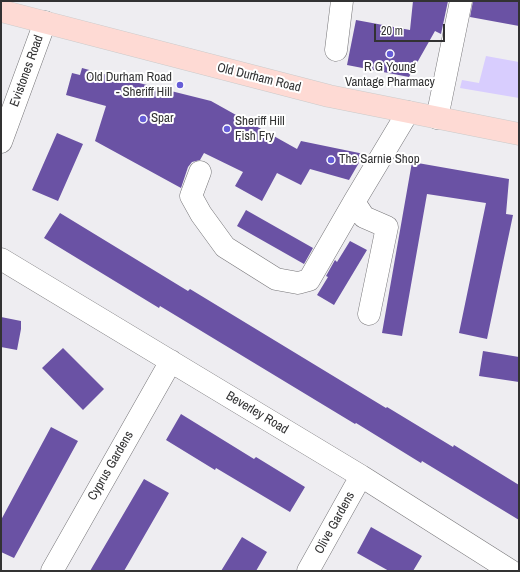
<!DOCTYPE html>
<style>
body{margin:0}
#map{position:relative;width:520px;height:572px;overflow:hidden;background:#eeedf1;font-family:"Archivo Narrow",sans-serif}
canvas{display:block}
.frame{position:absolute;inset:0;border:2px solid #323233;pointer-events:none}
.scale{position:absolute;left:374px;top:24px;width:71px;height:18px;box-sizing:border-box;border:2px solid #323233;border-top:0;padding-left:5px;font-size:12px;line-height:14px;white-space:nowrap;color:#323233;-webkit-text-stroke:3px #fff;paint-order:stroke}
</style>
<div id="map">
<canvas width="520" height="572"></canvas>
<div class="frame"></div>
<div class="scale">20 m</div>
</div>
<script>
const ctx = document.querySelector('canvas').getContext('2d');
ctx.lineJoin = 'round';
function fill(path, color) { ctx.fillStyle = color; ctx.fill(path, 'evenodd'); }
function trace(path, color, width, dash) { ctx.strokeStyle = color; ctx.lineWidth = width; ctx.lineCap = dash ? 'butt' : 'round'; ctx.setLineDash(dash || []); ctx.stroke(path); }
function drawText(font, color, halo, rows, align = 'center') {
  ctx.font = font + ' "Archivo Narrow",sans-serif'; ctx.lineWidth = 4; ctx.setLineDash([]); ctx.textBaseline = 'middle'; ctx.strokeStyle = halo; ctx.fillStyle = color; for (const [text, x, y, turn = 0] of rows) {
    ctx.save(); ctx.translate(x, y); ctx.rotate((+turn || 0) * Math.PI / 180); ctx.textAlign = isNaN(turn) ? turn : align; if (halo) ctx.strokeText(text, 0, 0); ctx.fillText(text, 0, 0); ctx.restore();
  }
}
const green = new Path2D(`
 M486,56L519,62V98L460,88L462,80L479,83Z`);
const building = new Path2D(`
 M413,1H448L441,34L435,31L409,77L347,65L356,20L410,30Z
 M473,1H519V26L470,17Z
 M82,68L115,77L211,101L297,149L301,141L364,154L349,180L310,169L301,185L277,173L262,201L235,186L243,172L204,153L200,160L192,162L188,167L181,188L95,141L106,106L66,95L72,73L80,75Z
 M57,133L83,144L58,201L32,190Z
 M412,162L509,179L506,214L513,215L487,339L459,333L486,203L427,194L402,336L382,333Z
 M246,210L313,248L304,264L237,226Z
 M60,213L188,291L190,289L386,408L387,407L453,447L454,445L519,485V520L422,461L421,463L356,423L355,424L160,306L159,308L44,238Z
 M350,241L367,250L334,305L317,295L328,277L326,276L335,260L337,262Z
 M1,317L21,321V329L17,350L1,347Z
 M63,348L104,389L83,410L42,368Z
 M483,351L519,357V382L479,376Z
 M181,414L254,459L256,457L305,487L290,512L216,468L215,470L166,440Z
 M51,427L78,441L14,558L1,552V520Z
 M144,479L169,493L131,559L124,571H90Z
 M371,527L422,556L413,571H389L357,553Z
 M242,537L267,552L256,571H221Z`);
const minor = new Path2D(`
 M336,50L342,1
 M437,118L461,1
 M1,142L45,22
 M200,172L191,196L201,214L225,247L276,279L298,283L309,280L354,202
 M1,259L361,476L511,571
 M369,314L387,227L364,217L354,202L408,112
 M52,571L171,361
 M308,571L361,476`);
const major = new Path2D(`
 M1,11L329,96L519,134`);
const markers = [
 [390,54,4,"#665dd7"],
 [180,85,4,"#665dd7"],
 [143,119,4,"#665dd7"],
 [227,129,4,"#665dd7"],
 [331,160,4,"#665dd7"]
];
const poiNames = [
 ["R G Young",390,68,"center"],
 ["Vantage Pharmacy",390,83,"center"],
 ["Old Durham Road",172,78,"right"],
 ["- Sheriff Hill",172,93,"right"],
 ["Spar",151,119],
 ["Sheriff Hill",235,122],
 ["Fish Fry",235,137],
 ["The Sarnie Shop",339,160]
];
const streetNames = [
 ["Evistones Road",27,71,-70],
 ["Old Durham Road",259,78,14],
 ["Beverley Road",257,413,31],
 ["Cyprus Gardens",111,466,-60],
 ["Olive Gardens",335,523,-61]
];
fill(green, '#d8cdfe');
fill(building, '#6a52a4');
trace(minor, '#767578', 23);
trace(major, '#cacaca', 23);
trace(minor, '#fff', 22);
trace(major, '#fedad4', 22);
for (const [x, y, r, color] of markers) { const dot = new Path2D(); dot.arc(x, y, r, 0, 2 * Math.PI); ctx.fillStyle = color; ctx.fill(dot); trace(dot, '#fff', 1.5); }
drawText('13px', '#323233', '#fff', poiNames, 'left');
drawText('13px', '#323233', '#fff', streetNames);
</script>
